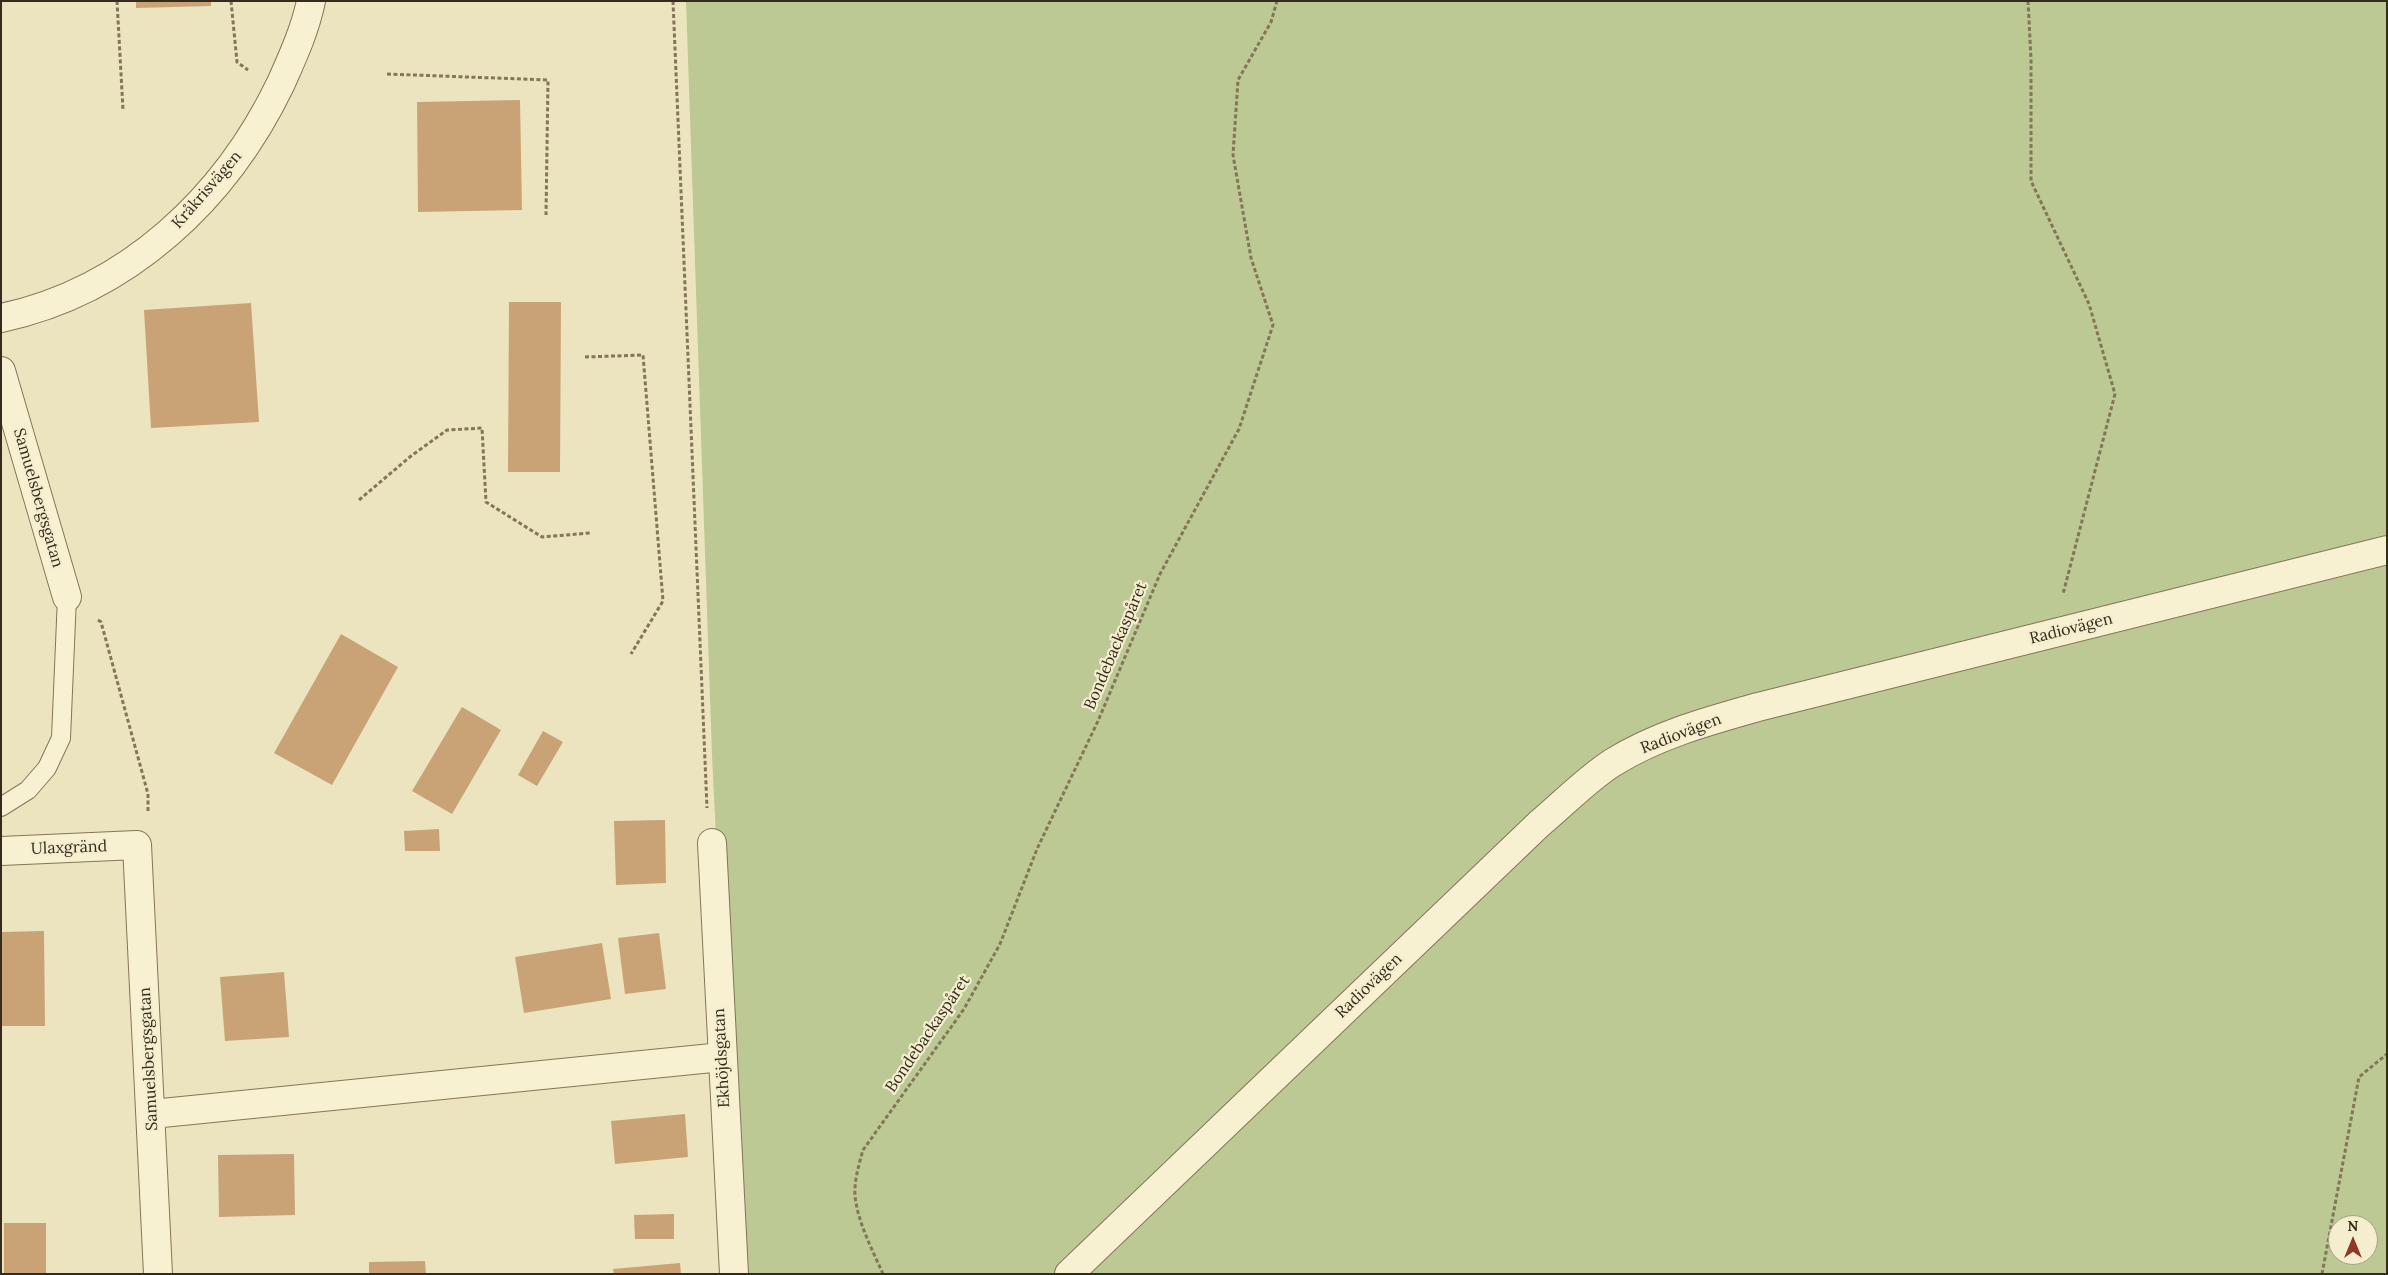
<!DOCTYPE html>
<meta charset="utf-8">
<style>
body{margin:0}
#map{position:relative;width:2388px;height:1275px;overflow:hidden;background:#ece4bf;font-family:Lora,serif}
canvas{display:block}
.frame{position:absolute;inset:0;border:2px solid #342b1c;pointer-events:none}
.north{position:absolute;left:2328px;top:1215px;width:50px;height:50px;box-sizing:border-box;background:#f4eece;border:1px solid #a7a087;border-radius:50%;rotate:0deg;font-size:14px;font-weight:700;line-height:20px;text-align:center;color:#342b1c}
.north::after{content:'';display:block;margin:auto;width:18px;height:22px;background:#91372a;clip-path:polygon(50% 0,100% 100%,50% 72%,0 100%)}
</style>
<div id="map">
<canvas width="2388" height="1275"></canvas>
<div class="frame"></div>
<div class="north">N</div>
</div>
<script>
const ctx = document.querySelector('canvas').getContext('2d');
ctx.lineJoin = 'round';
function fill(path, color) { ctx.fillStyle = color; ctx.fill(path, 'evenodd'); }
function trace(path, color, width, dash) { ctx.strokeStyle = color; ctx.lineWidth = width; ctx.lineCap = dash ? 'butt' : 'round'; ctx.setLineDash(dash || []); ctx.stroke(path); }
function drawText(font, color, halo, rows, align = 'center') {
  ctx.font = font + ' Lora,serif'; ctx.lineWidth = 4.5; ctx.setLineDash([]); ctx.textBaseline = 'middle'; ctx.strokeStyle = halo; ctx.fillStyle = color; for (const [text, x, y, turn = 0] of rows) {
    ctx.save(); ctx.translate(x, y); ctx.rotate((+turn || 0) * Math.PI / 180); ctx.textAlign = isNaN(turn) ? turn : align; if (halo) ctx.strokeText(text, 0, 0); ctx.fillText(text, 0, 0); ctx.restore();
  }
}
const green = new Path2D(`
 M686,1H2387V1274H737L712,755ZM2338,1225H2368V1255H2338Z`);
const building = new Path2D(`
 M136,1H211V6L136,8Z
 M520,100L522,210L418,212L417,102Z
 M509,302H561L560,472H508Z
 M251,303L259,422L151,428L144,310Z
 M341,634L398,667L332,785L274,753Z
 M462,707L501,730L452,814L412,791Z
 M543,731L563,742L537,786L518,775Z
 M665,820L666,883L616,885L614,821Z
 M439,829L440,851H405L404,831Z
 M44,931L45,1026H1V932Z
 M659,933L666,989L625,994L618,938Z
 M602,943L611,999L524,1013L515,957Z
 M284,972L289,1037L225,1041L220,977Z
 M685,1114L688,1157L615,1164L611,1121Z
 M294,1154L295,1215L219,1217L218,1155Z
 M674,1214V1239H635L634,1215Z
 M4,1223H46V1274H4Z
 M425,1261L426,1274H369V1262Z
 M680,1263L681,1274H614L613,1269Z`);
const path = new Path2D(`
 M117,1L123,110
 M231,1L237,62L248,70
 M673,1L707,808
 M2028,1L2031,59V181L2089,304L2115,394L2063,594
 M387,74L548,80L546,215
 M585,357L643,355L663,601L631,654
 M359,500L411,456L447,430L482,428L486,502L542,537L590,533
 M98,620L101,622L148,794V811
 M883,1274C872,1249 858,1223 855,1196C854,1181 859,1164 863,1150L964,1009L1000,944L1037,849L1098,721L1160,574L1239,429L1273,325L1251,258L1233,155L1238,80L1271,22L1277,1
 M2322,1274L2359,1077L2387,1054`);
const service = new Path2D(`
 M1,807L28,790L47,768L61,738L67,597`);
const minor = new Path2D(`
 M1,318C128,291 226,198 281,83C293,56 305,30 311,1
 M1,371L67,597
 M712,843L734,1274
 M1,851L137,845L158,1274
 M152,1114L722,1057
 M1069,1274L1539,824C1563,804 1586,780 1612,763C1657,735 1708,721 1758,707L2387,550`);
const streetNames = [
 ["Kråkrisvägen",207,190,-49],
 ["Samuelsbergsgatan",38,498,74],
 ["Radiovägen",2071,629,-14],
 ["Bondebackaspåret",1116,646,-67],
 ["Radiovägen",1681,734,-21],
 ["Ulaxgränd",69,848,-2],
 ["Radiovägen",1369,986,-44],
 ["Bondebackaspåret",928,1034,-56],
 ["Ekhöjdsgatan",722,1058,-93],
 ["Samuelsbergsgatan",149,1059,-93]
];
fill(green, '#bcc994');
fill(building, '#c9a376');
trace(service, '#847558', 20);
trace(minor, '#847558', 30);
trace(path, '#847558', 3, [4, 2.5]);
trace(service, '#f7f1d2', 18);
trace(minor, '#f7f1d2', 28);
drawText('16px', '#342b1c', '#f4eece', streetNames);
</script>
